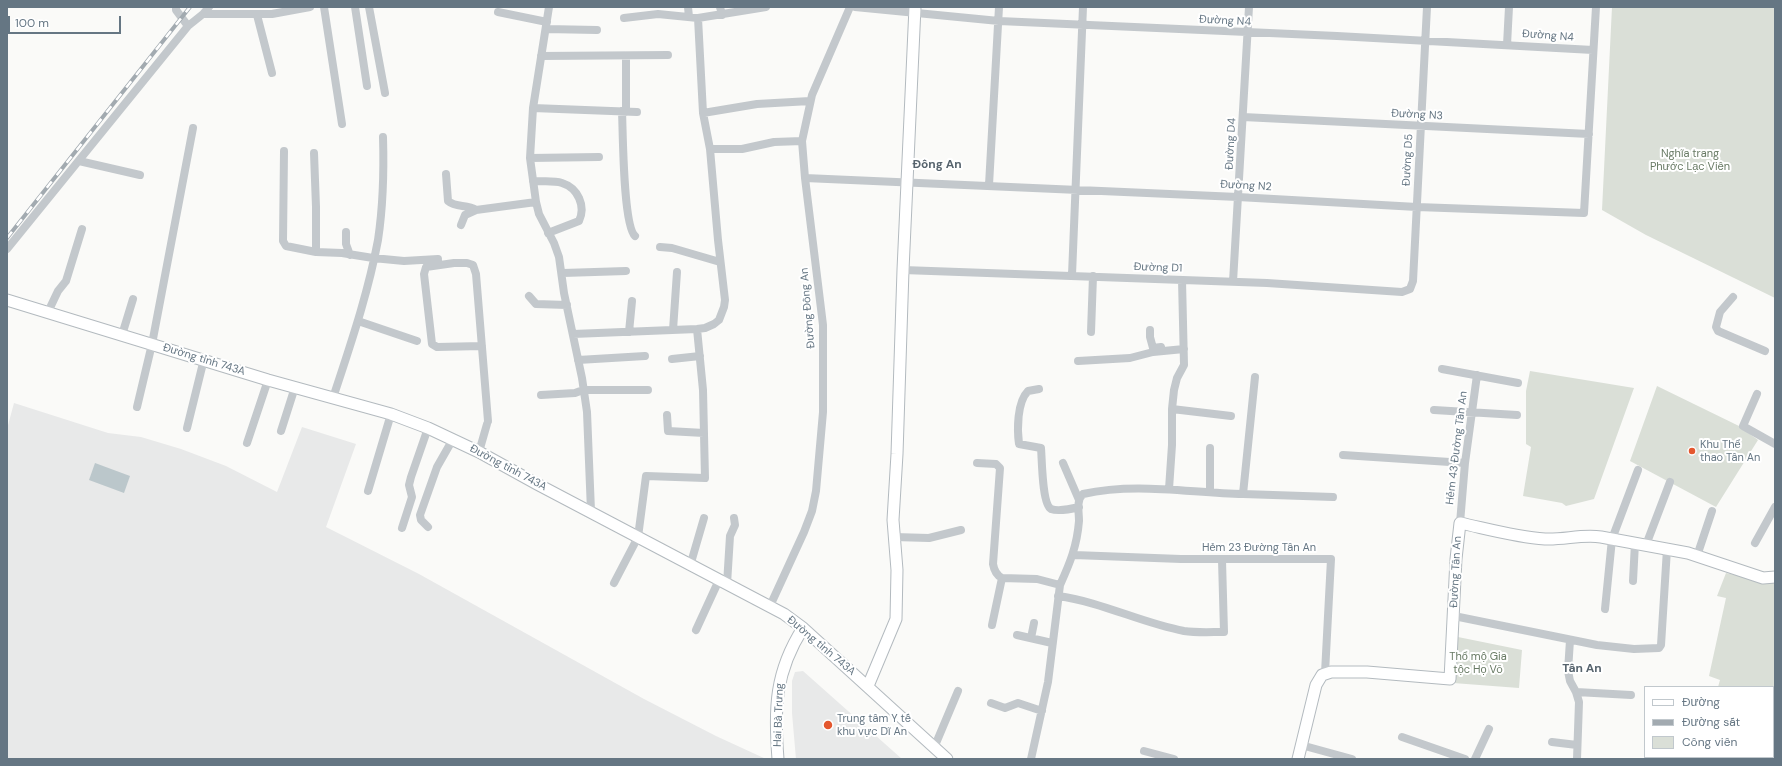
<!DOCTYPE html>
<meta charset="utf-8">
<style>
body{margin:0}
#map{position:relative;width:1782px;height:766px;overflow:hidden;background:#fafaf8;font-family:"DM Sans",sans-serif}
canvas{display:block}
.frame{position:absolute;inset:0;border:8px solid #657683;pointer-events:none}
.legend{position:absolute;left:1644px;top:686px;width:130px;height:72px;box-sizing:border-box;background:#fff;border:1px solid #c1c8cd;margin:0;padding:5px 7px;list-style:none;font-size:12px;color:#657683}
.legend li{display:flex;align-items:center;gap:8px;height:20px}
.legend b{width:20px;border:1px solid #c1c8cd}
.scale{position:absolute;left:8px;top:16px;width:113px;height:18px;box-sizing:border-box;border:2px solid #657683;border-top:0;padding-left:5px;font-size:12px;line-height:14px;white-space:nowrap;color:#657683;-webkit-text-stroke:3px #fff;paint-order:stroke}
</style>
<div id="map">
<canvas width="1782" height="766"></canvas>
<div class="frame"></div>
<ul class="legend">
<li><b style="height:5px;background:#fff"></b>Đường</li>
<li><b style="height:5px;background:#a2aab0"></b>Đường sắt</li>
<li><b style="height:11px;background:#dadfd7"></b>Công viên</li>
</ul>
<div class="scale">100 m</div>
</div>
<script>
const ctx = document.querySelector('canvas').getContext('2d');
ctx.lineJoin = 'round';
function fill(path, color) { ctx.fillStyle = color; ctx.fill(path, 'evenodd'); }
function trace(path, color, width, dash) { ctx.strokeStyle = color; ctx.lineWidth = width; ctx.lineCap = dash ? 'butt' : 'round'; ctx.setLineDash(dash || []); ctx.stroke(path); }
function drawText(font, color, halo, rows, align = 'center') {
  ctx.font = font + ' "DM Sans",sans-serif'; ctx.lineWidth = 4; ctx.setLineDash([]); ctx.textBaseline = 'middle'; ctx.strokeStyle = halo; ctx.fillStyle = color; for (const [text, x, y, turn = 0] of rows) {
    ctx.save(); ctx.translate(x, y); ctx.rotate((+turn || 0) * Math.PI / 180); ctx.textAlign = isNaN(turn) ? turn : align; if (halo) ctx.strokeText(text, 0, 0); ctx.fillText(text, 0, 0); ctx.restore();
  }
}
const built = new Path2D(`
 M14,403L108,433L141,437L181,449L226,466L277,492L302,427L356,444L326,527L419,574L644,699L716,736L766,759H7V429Z
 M803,671L902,759H796L792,713V681L795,672Z`);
const green = new Path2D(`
 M1612,7H1775V298L1646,235L1602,210Z
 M1530,371L1634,388L1594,499L1566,506L1562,503L1523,496L1531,447L1526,444V391Z
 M1657,386L1739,426L1758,440L1716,507L1630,461Z
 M1726,573L1775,583V759H1728V757H1773V687H1718L1720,680L1709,676L1726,598L1717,596Z
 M1458,637L1522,650L1519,688L1453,683Z`);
const water = new Path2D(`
 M95,463L130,476L124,493L89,480Z`);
const street = new Path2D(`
 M176,7V10L188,26
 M209,7L203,14H272L310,7
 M324,7L342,124
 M355,7L367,86
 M369,7L385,93
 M549,7L533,108L530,158L536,202L539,214L554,243L559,257L564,293L582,378L587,412L591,511
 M688,7L689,17
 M720,7L722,15
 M855,7L999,21L1337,36L1593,50
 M498,12L547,22
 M257,15L272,73
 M624,18L658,14L698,18
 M546,29L597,30
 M1507,45L1509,7
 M541,56L668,55
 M533,108L637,112
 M622,111C623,132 623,225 635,236
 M626,112V56
 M703,113L757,104L810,101
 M1243,117L1589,134
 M710,149H742L774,142L802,141
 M284,151L283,241L286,246L316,252L342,253L373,258L404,261L438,259
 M314,153L316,207V252
 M530,158L599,157
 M79,161L140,175
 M446,174L448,201C456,208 467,204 476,210
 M805,178L1238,197L1417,207L1584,213L1596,7
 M533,181C542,182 553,180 562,183C578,188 586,206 579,221L548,233
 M989,185L999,7
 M461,225L465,215L476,210L536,202
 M346,232V244L350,255
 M660,247L672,248L720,262
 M7,249L188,26L203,14
 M903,270L1267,283L1402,292L1410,289L1413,281L1427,7
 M563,273L626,271
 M1072,275L1083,7
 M1233,282L1249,7
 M529,296L536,304L567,305
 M1733,297L1720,312L1716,327L1718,331L1765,351
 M48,312L58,291L66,281L82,229
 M358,321L417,341
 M673,330L677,272
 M1150,330V337L1153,348L1161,347
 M629,332L632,301
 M1091,332L1093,276
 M573,334L697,329L705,328L714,324L719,320L724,307L725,300L718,240L710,149L703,113L698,18L766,7
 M122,335L133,299
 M482,346L437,347L432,344L424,274L426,267L454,263H467L473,265L476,274L488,421
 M672,359L700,356
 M578,360L645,356
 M1078,361L1130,358L1153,352L1184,349
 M1442,369L1518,383
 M1039,389L1028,391C1017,402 1017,430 1019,444L1041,448C1042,459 1042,504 1051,509C1059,512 1071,509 1079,507
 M1757,394L1743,426L1775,444
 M541,395L575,393L583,390H648
 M333,398C350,346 368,294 378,240C383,207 384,171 383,137
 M137,407L152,344L193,128
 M1172,409L1174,390L1177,378L1184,365L1182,280
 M1434,410L1517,415
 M667,415L668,431L704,433
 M187,428L204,359
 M281,431L295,387
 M247,443L268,380
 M479,452L487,424
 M1343,455L1465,463
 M977,463L996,464L1000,468L993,564C994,570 996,575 1002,578L1037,579L1060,585L1048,682L1031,759
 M1063,463L1079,500
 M1169,489L1172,445V409L1231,416
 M368,491L391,414
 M1210,492V448
 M1243,494L1333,497
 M1460,523L1465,463L1477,375
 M428,527L421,520L420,515L437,467L453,439
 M402,528L412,497L409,485L411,477L428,428
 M894,537L929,538L961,530
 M1755,543L1775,507
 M1646,545L1670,482
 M1074,555L1181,559H1331L1325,673
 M1697,556L1712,511
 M690,566L704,518
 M1633,581L1635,543
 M614,583L638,537L646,476L705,478L703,390L697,329
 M727,584L730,536L735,525L734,518
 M1060,585C1070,563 1077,546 1079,521C1079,512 1076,500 1083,494C1136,482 1190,493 1243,494L1255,377
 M1058,596C1102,602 1141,623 1184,631C1197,633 1211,632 1224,632L1222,560
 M770,606L804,532L812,511L816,491L823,412V325L805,178L802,141L812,95L850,7
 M1605,609L1612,539L1638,470
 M1454,616L1597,645L1634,649L1659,648L1661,645L1667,549
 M992,625L1002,578
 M696,630L719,580
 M1017,635L1052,643
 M1031,638L1034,623
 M1570,640L1568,671L1570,681L1576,692L1579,702L1577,759
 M1576,692L1631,695
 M991,703L1005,708L1018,703L1042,711
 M1402,737L1465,759
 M1552,742L1577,745
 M1301,745L1352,759
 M934,748L958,691
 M1144,751L1174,759
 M1735,757L1745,759
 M1475,759L1489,729
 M1678,759V757`);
const secondary = new Path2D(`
 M7,300L268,380L391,414L428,428L479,452L537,484L784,614L803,628L947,759
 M868,686L896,619L897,570L893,520L897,454L903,270L915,7
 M778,759C774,708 775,672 803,628
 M1298,759L1316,685L1322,675L1331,672H1367L1450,679L1456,559L1460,523C1488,529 1516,537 1545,539C1564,540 1582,534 1601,537L1688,553L1763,578L1775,577`);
const rail = new Path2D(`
 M7,238L190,7`);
const markers = [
 [1692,451,4,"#e4572e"],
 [828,725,5,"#e4572e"]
];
const streetNames = [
 ["Đường N4",1225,21,3],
 ["Đường N4",1548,36,4],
 ["Đường N3",1417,115,3],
 ["Đường D4",1231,144,-87],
 ["Đường D5",1408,160,-87],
 ["Đường N2",1246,186,3],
 ["Đường D1",1158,268,2],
 ["Đường Đông An",808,308,-95],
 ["Đường tỉnh 743A",204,360,17],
 ["Hẻm 43 Đường Tân An",1457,448,-83],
 ["Đường tỉnh 743A",508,468,28],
 ["Hẻm 23 Đường Tân An",1259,548],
 ["Đường Tân An",1456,572,-87],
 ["Đường tỉnh 743A",821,646,40],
 ["Hai Bà Trưng",779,715,-88]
];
const parkNames = [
 ["Nghĩa trang",1690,154],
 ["Phước Lạc Viên",1690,167],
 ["Thổ mộ Gia",1478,657],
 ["tộc Họ Võ",1478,670]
];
const poiNames = [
 ["Khu Thể",1700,445],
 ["thao Tân An",1700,458],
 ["Trung tâm Y tế",837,719],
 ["khu vực Dĩ An",837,732]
];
const neighbourhoodNames = [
 ["Đông An",937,165],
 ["Tân An",1582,669]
];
fill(built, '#e8e9e9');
fill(green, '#dadfd7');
fill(water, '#bbc7cb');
trace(secondary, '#b3babf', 13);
trace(street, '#c3c8cc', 8);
trace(secondary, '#fff', 11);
trace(rail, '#a2aab0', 4);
trace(rail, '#fff', 2.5, [8]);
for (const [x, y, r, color] of markers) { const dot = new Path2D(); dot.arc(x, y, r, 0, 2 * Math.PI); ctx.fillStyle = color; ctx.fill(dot); trace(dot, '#fff', 1.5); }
drawText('11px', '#657683', '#fff', streetNames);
drawText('11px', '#687a64', '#fff', parkNames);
drawText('11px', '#657683', '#fff', poiNames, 'left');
drawText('bold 12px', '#57646e', '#fff', neighbourhoodNames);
</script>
